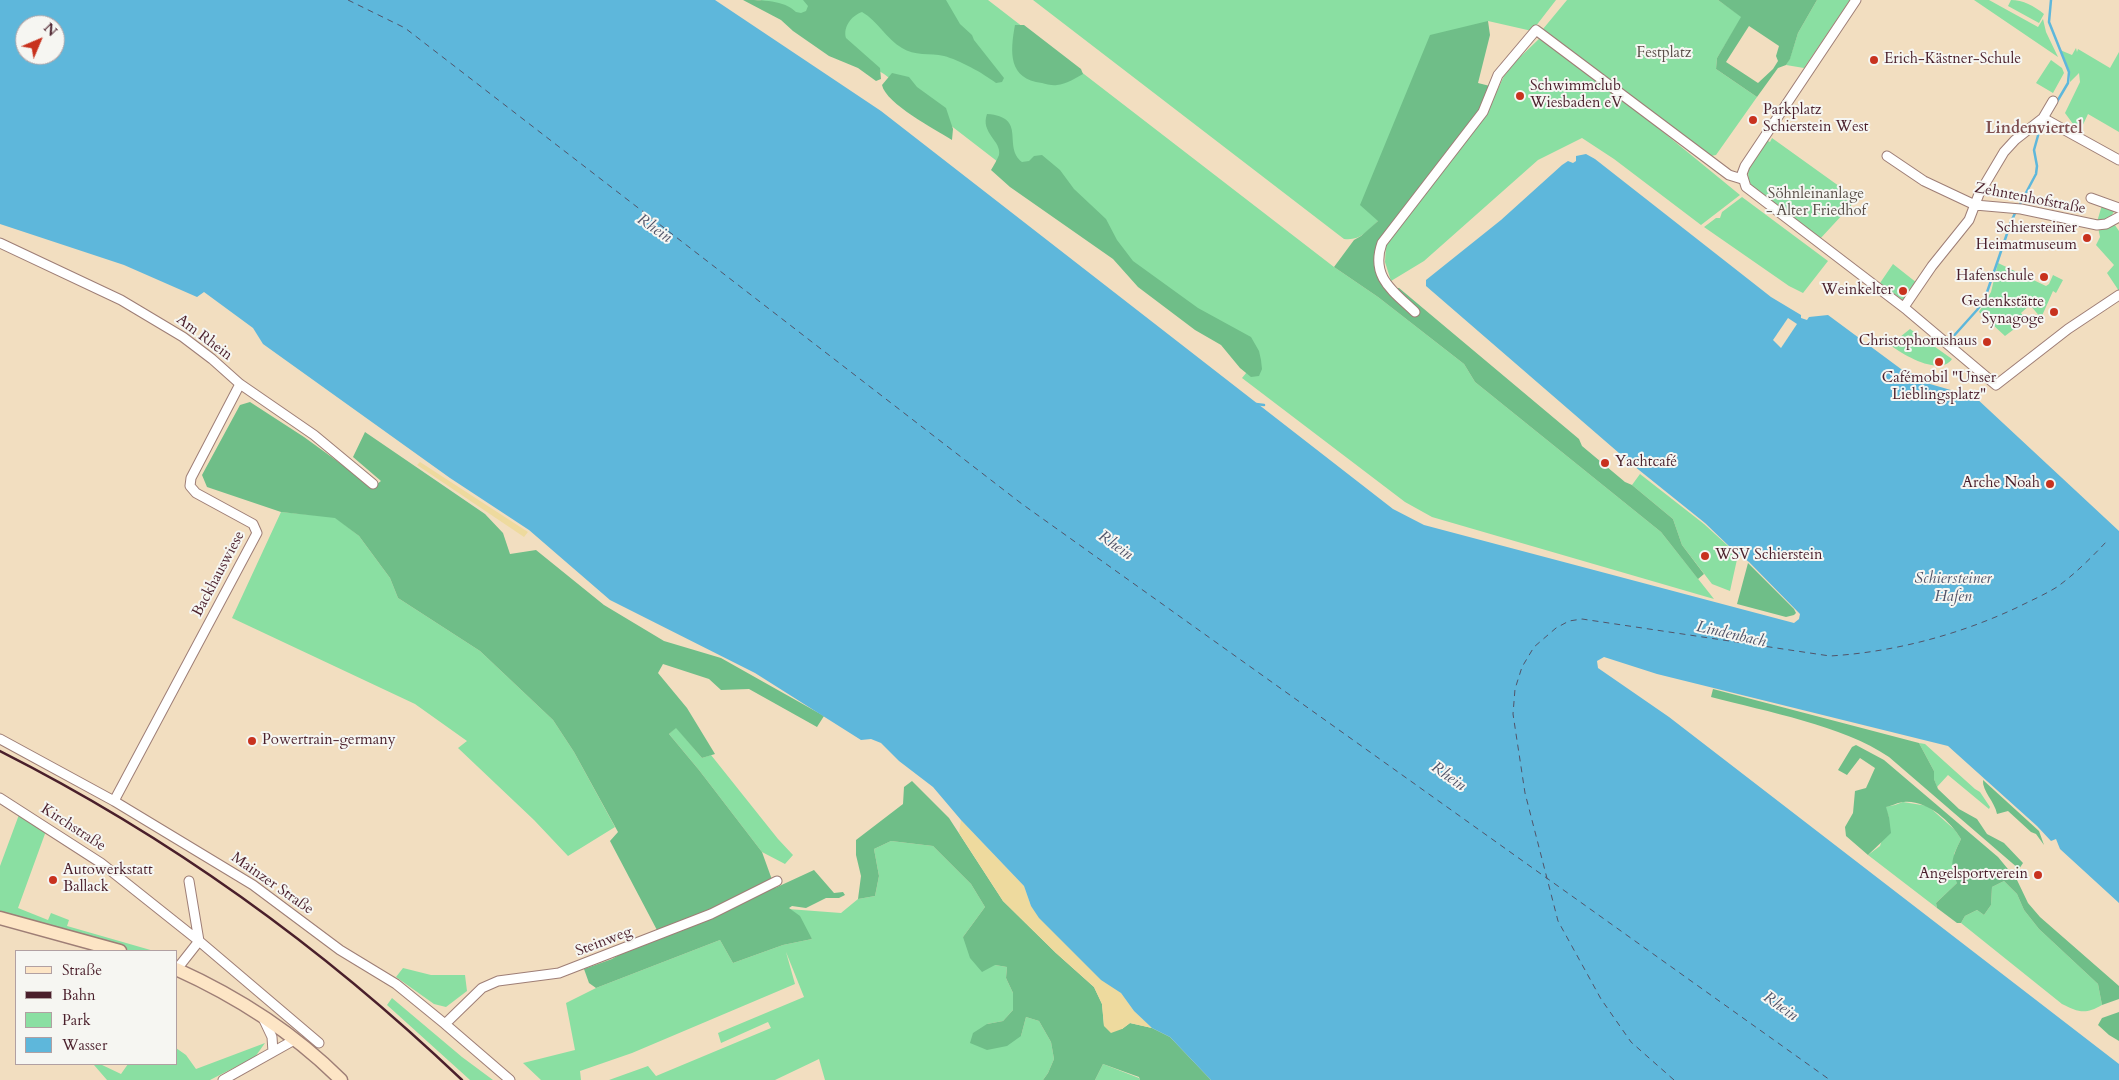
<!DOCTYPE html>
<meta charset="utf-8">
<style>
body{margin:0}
#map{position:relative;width:2119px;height:1080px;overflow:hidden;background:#f2dec0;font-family:Cardo,serif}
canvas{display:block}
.legend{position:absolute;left:15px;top:950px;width:162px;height:115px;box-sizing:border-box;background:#f6f6f2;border:1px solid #b1a0a2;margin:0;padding:6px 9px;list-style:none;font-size:15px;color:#4a1f2b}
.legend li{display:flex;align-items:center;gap:10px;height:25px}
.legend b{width:25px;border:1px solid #b1a0a2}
.north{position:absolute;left:15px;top:15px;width:50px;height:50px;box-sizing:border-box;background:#f6f6f2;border:1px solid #b1a0a2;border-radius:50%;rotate:45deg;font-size:14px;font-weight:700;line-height:20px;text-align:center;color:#4a1f2b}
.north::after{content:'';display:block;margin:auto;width:18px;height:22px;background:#c8321e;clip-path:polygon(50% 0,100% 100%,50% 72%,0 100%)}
</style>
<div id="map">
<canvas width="2119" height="1080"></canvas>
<ul class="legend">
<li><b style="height:6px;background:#fde5c5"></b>Straße</li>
<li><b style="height:6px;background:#4a1f2b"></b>Bahn</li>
<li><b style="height:14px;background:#8adfa2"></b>Park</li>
<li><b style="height:14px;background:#5eb7db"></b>Wasser</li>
</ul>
<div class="north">N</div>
</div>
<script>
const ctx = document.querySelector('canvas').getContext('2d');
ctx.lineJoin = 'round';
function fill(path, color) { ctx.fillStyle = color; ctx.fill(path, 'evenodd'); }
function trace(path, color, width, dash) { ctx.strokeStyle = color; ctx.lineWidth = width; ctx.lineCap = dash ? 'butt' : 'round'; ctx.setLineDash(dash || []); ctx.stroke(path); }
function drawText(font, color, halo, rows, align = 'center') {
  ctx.font = font + ' Cardo,serif'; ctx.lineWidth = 4; ctx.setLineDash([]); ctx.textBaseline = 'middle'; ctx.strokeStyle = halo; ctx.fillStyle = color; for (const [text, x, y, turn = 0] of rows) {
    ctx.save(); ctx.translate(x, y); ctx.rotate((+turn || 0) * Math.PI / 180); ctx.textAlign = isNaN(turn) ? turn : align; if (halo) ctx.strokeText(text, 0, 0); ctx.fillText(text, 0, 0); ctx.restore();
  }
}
const green = new Path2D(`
 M760,0H988L1334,267L1378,297L1464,364L1475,382L1661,532L1714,599L1432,517L1405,502L1242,378L1256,361L884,74Z
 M1033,0H1556L1532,31L1488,21L1378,221C1367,231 1360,241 1344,239Z
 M1567,0H1718L1742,17L1717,58L1716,69L1757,97L1716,155L1711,156L1543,29Z
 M1817,0H1850L1804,68L1786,65L1790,58L1798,33Z
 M1974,0H1989L2038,27L2043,19L2046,32L2058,57Z
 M2011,0C2023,0 2034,6 2044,14L2039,23L2008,6Z
 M1540,38L1641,114L1740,195L1701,225L1614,159L1582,138L1538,160L1424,261L1391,281L1385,262L1386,244L1484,118L1504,76L1518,59Z
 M2076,48L2077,52L2078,49L2110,68L2119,52V132L2088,114L2081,129L2073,124L2065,113L2080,82L2079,73L2070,82V72L2060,50L2072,55Z
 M2051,60L2062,68L2064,73L2053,93L2036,83Z
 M1772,138L1857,199L1819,240L1751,185C1742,168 1757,154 1766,140L1770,142Z
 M1742,197L1828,261L1803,293L1789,286L1704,227L1716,218H1720L1722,212Z
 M2102,205L2115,210L2110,218L2119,231V291L2107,273L2114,265L2096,245L2100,237L2097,222Z
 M1998,263L2046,286L2049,284L2053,275L2063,280L2056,293L2053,291L2041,318L2030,305L2021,313L2026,320L2005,336L1979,312L1991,292Z
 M1893,264L1917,283L1905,302L1880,283Z
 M1910,329L1952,359C1940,377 1902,354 1890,345Z
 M1640,474L1704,524L1738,555L1730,591L1712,584L1682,545L1673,519L1632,485Z
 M281,512L335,517L359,536L390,578L398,598L480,651L553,720L574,752L615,827L568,856L534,820L458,748L467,741L415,704L232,618Z
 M676,727L702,758L711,755L778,839L793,855L785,864L762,852L699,770L669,734Z
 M1919,743L1925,744L1975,789L1980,792L1990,807L1989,809L1948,775L1937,787L1934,779V771Z
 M1903,802L1928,806L1955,830L1961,839L1954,854L1957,883L1936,903L1937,908L1868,855L1880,846L1889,817L1885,807L1895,805Z
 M20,812L46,831L18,908L48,920L51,913L69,920L67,926L154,951H132L0,915V866Z
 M891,841L933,846L971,884L985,907L963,937L995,965L1007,967L1006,978L1013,993V1010L1003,1021L987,1024L1021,1036L1026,1017L1039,1021L1051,1042L1054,1059L1048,1073L1043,1080H825L819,1059L775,1080H609L648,1066L656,1076L771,1028L768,1022L721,1043L718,1033L804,997L786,952L795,984L632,1053L580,1071L581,1080H541L523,1063L575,1050L566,1003L596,988L720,940L733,963L783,945L812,939L788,909L841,913L858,899L875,896L879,876L874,849Z
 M2004,881L2017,894L2024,910L2039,929L2098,984L2102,1005C2085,1015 2078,1012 2062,1004L1961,923L1965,916L1977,910L1984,915L1991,905L1992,887Z
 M403,968L431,975H465L467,991L446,1007L434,1004L396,977Z
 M392,998L462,1057L493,1080H470L387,1005Z
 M265,1043L255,1057L210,1080H107L94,1065L100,1064L121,1074L128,1064H176V1048L186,1055L196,1069Z
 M1103,1064L1139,1078L1140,1080H1095Z`);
const forest = new Path2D(`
 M743,0C762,0 784,0 796,12L801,13L806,11L808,6L803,0H946L960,24L972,35L974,40L1004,78L1002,82L996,83C983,73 959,60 944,56C930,53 914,56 902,48C886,39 878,21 862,12C851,16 843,27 846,38L880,68L881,79L876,81L858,68L829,56L793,31L781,20Z
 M1718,0H1817L1798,33L1790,59L1786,65L1778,68L1757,97L1716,69L1717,58L1741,17ZM1749,26L1779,46L1776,56L1778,61L1773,69L1758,83L1726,62Z
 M1488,21L1490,35L1478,83L1490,86L1478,113L1376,253L1388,288H1399L1579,439L1582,446L1625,482L1632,485L1673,519L1682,545L1704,574L1698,579L1661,532L1475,382L1464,364L1378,297L1334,267L1354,240L1361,236L1378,221L1360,205L1430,35Z
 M1015,25H1024L1081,69L1083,74C1076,78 1066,84 1057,85C1053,86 1046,84 1042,83C1008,79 1010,52 1015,25Z
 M892,73L909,77L917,87L946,108L953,129L952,140C935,129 886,104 882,85Z
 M987,114C1028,117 1002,146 1022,162L1029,161L1034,156L1042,155L1060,170L1074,189L1106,219L1117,240L1133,261L1198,308L1251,337L1259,351L1261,360L1262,369L1259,376L1251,377L1240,368L1221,345L1195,330L1138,287L1113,259L1010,187L991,170C994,165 997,160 999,155C1002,141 980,133 987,114Z
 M250,402L304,437L373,487L381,481L353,457L365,432L485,514L503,533L510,554L536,550L604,605L664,641L721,658L824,716L817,727L749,689L721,690L709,679L663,664L658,673L687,708L715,754L702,758L676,728L669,734L699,770L762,852L775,888L814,870L834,893L843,892L845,895L839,898H826L806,908L792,906L789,908L800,916L812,939L783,945L733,963L720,940L596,988L589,983L584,969L612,959L658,932L610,841L618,832L574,752L553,720L480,651L398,598L390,578L359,536L335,518L281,512L207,487L202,475L240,405Z
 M1748,563L1794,609L1796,613L1794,615L1786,617L1737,604Z
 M1713,689L1919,743L1934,771V779L1938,789L1959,809L1977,819L1987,834L2004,843L2023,863L2019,869L1889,757C1842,725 1767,712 1711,697Z
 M1856,745L1884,760L1998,857L2017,880L2028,903L2040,917L2119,986V999L2102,1005L2098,984L2039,929L2024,910L2017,894L2004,881L1992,887L1991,905L1984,915L1977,910L1965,916L1961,923H1957L1937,908L1936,903L1957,883C1949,864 1952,858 1961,839C1950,821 1927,800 1904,802C1898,802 1892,806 1886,807L1889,817L1891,833L1868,855L1846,836L1845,827L1853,813L1855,791L1866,788L1875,768L1860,758L1847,775L1838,770L1852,747Z
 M1983,780L2039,831L2044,845L2036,834L2031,832L2008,811L1997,814C1995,802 1982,791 1983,780Z
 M912,781L949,818L1003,901L1056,953L1094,987L1102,1004L1104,1026L1122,1029L1130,1023L1152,1028L1170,1037L1211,1080H1140L1139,1077L1103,1064L1095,1080H1043L1048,1073L1054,1059L1051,1042L1039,1021L1026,1017L1021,1036L1007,1046L987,1050L970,1043L973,1033L987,1024L1003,1021L1013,1010V993L1006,978L1007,967L995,965L982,972L970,958L963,937L985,907L971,884L933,846L891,841L874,849L879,876L875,896L858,899L861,876L856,855V840L903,804L904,787Z
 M2119,1012V1041L2109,1035L2098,1025L2102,1018Z`);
const sand = new Path2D(`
 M420,462L528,532L524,537L417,465Z
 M961,820L1024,886L1031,906L1121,993L1134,1011L1152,1028L1130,1023L1122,1029L1111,1033L1104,1026L1102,1004L1094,987L1056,953L1003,901L959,833Z`);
const water = new Path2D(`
 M0,0H715L881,111L1393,509L1424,525L1794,623L1799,619L1800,614L1749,562L1731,548L1705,523L1634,466L1426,286V280L1501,220L1562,165L1568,161L1573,163L1576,161V156L1586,154L1595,159L1771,297L1801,315V318L1807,320L1809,317L1828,315L1901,369H1905V372L1928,376L1930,384L1975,397L2119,531V903L2060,849L2056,839L2051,841L2037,826L1948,746L1657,674L1604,657L1597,661L1598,668L1669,717L2119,1064V1080H1211L1170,1037L1152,1028L1134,1011L1121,993L1101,980L1039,918L1031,906L1024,886L961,820L933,787L899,761L881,743L871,739L861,740L755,673L610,600L529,530L450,478L263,344L253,328L204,292L197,297L124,265L0,224ZM25,25H55V55H25Z`);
const pier = new Path2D(`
 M1788,318L1797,324L1781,348L1773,340Z`);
const stream = new Path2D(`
 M2019,206L2036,174L2037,166L2034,150L2039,132L2068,83L2069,72L2049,22L2051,0
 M1951,339L1977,310L1984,301L2011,222L2016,211
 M1256,404L1264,405`);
const ferry = new Path2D(`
 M348,0L405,28L1022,504L1830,1080
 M1674,1080L1631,1042L1601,999L1558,921L1525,793L1513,714L1515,689L1522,667L1534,647L1556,628L1569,621L1582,619L1830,656C1894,652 1958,635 2016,608C2030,601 2044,595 2057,587C2075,574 2092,557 2107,541`);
const minor = new Path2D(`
 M1856,0L1745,166L1742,174L1746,187L1907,310L1996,385L2068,329L2119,295
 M2043,118L2119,160
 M1887,156L1924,181L1975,205L2021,209L2097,225L2106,224L2119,217
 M2091,198L2119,208
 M0,243L121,300L183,337L212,359L240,384L314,435L373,484
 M1904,307L1932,266L1969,220L1979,194L2004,152L2015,140L2043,118L2053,101
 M1415,312C1393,291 1370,277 1382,243L1483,112L1498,75L1536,30L1729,175L1742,179
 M0,739L114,801L253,885L340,950L396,984L445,1024L510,1080
 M0,798L101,863L199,941L319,1043
 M114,801L257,533L253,524L196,493L190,486L191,478L240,384
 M177,969L199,941L189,881
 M263,1018L272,1037L273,1052
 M445,1024L482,988L498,981L559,973L711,914L777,881
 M223,1080L296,1039`);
const secondary = new Path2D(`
 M0,918L120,951
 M176,969C238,997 293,1032 341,1080`);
const rail = new Path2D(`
 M0,751C170,837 325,949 462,1080`);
const markers = [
 [1874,60,5,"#c8321e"],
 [1520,96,5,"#c8321e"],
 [1753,120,5,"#c8321e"],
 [2087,238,5,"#c8321e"],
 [2044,277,5,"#c8321e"],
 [1903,291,5,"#c8321e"],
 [2054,312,5,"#c8321e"],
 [1987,342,5,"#c8321e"],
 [1939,362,5,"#c8321e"],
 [1605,463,5,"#c8321e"],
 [2050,484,5,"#c8321e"],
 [1705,556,5,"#c8321e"],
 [252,741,5,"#c8321e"],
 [2038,875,5,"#c8321e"],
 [53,880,5,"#c8321e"]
];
const parkNames = [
 ["Festplatz",1664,54],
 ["Söhnleinanlage",1816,195],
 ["- Alter Friedhof",1816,212]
];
const poiNames = [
 ["Erich-Kästner-Schule",1884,60],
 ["Schwimmclub",1530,87],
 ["Wiesbaden eV",1530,104],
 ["Parkplatz",1763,111],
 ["Schierstein West",1763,128],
 ["Schiersteiner",2077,229,"right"],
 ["Heimatmuseum",2077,246,"right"],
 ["Hafenschule",2034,277,"right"],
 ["Weinkelter",1893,291,"right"],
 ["Gedenkstätte",2044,303,"right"],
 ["Synagoge",2044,320,"right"],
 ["Christophorushaus",1977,342,"right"],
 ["Cafémobil \"Unser",1939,379,"center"],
 ["Lieblingsplatz\"",1939,396,"center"],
 ["Yachtcafé",1615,463],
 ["Arche Noah",2040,484,"right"],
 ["WSV Schierstein",1715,556],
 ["Powertrain-germany",262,741],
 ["Autowerkstatt",63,871],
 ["Ballack",63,888],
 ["Angelsportverein",2028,875,"right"]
];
const streetNames = [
 ["Zehntenhofstraße",2030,199,11],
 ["Am Rhein",204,338,37],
 ["Backhauswiese",219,574,-62],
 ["Kirchstraße",73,828,33],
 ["Mainzer Straße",272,884,35],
 ["Steinweg",604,942,-21]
];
const neighbourhoodNames = [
 ["Lindenviertel",2034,129]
];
const waterNames = [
 ["Rhein",654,229,34],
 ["Rhein",1115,546,35],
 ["Schiersteiner",1953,579],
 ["Hafen",1953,597],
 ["Lindenbach",1731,635,13],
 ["Rhein",1448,777,35],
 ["Rhein",1780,1007,35]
];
fill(green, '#8adfa2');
fill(forest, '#6fbe88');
fill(sand, '#eeda9e');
fill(water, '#5eb7db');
fill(pier, '#f2dec0');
trace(stream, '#5eb7db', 2.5);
trace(ferry, '#515469', 1, [6, 5]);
trace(minor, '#9e7e76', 11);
trace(secondary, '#9e7e76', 15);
trace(minor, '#fff', 9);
trace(secondary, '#fde5c5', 12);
trace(rail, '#4a1f2b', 2.5);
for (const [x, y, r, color] of markers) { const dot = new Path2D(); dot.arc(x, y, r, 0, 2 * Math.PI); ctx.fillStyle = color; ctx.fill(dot); trace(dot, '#f6f6f2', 2); }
drawText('15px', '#5a4f49', '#f6f6f2', parkNames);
drawText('15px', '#4a1f2b', '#f6f6f2', poiNames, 'left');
drawText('15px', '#4a1f2b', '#f6f6f2', streetNames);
drawText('bold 16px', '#7f4f50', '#f6f6f2', neighbourhoodNames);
drawText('italic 16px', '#515469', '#f6f6f2', waterNames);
</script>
